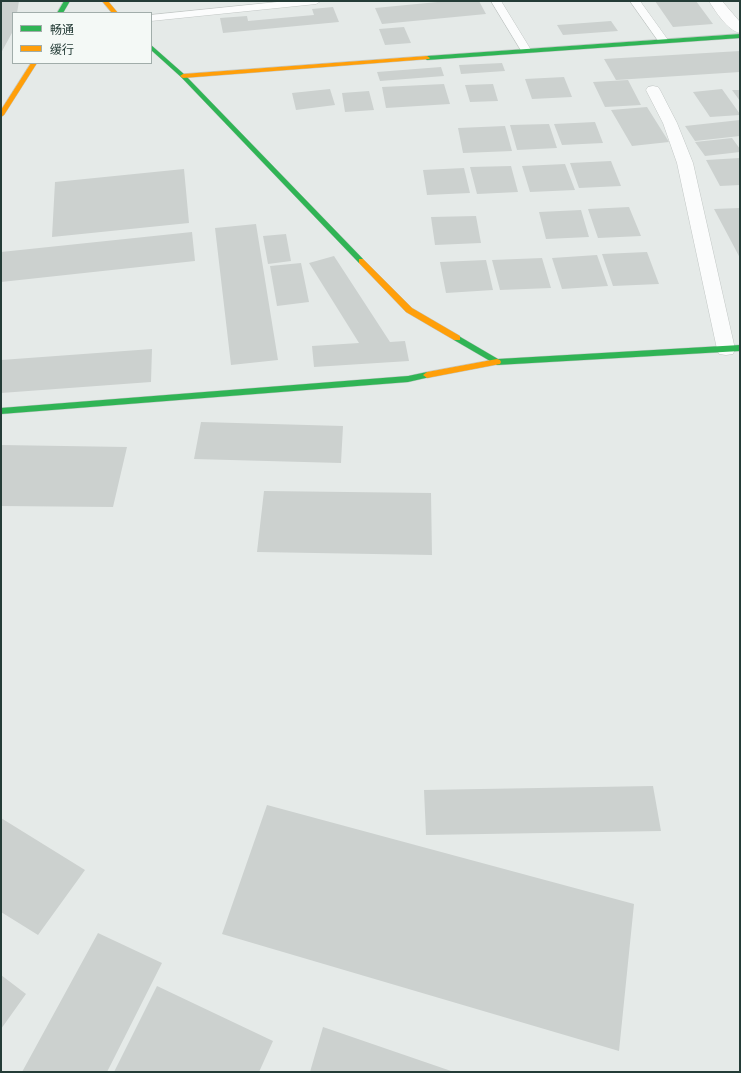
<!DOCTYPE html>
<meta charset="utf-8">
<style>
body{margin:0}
#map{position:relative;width:741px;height:1073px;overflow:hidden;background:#e5eae8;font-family:Mulish,"Noto Sans SC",sans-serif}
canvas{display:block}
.frame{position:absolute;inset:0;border:2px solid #243c37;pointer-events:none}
.legend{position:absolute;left:12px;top:12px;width:140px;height:52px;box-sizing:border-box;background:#f4f9f6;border:1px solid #a1adaa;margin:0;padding:5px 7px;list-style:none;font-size:12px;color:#243c37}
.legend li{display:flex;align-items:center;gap:8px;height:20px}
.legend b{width:20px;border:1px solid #a1adaa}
</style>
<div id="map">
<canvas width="741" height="1073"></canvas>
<div class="frame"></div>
<ul class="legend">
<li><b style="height:5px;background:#30b455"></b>畅通</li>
<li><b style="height:5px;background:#ff9f0a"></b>缓行</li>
</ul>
</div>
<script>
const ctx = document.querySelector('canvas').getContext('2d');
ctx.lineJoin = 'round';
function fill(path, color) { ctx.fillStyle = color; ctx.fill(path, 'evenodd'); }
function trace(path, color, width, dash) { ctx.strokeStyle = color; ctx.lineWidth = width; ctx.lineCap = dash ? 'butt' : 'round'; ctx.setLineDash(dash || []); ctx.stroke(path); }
const building = new Path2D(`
 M1,1H19L17,13H13V31L1,53Z
 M448,1H479L486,14L382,24L375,8Z
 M655,1H696L713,24L673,27Z
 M333,7L339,22L223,33L220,18L247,16L248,21L314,15L312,9Z
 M611,21L618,31L563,35L557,25Z
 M404,27L411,43L385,45L379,29Z
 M740,51V72L616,80L604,59Z
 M502,63L505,71L461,74L459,65Z
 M441,67L444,76L380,81L377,72Z
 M564,77L572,97L532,99L525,79Z
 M628,80L641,105L605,107L593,82Z
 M444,84L450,104L386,108L382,87Z
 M493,84L498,101L470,102L465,85Z
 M330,89L335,105L296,110L292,93Z
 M722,89L740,114V115L710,117L693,92Z
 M732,90H740V101Z
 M369,91L374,110L345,112L342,93Z
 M647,107L669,142L632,146L611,110Z
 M740,120V136L695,141L685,126Z
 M595,122L603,143L562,145L554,124Z
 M549,124L557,148L517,150L510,125Z
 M505,126L512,151L463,153L458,128Z
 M732,138L740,149V152L705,156L695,142Z
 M740,158V185L720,186L706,160Z
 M611,161L621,186L579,188L570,163Z
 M565,164L575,190L530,192L522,166Z
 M511,166L518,192L477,194L470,167Z
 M464,168L470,193L427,195L423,170Z
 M184,169L189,223L52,237L55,182Z
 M629,207L641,236L598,238L588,209Z
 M740,208V258L714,209Z
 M581,210L589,237L546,239L539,212Z
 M476,216L481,243L435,245L431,217Z
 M256,224L278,360L231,365L215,228Z
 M192,232L195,261L1,282V252Z
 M286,234L291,261L268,264L263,236Z
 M647,252L659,284L613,286L602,254Z
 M597,255L608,286L562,289L552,258Z
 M334,256L390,342L405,341L409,361L314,367L312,346L359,343L309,263Z
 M542,258L551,288L500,290L492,260Z
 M486,260L493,290L446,293L440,262Z
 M301,263L309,302L277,306L270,266Z
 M152,349L151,382L1,393V360Z
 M201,422L343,426L341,463L194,459Z
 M1,445L127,447L113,507L1,506Z
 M264,491L431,493L432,555L257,552Z
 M653,786L661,831L426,835L424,790Z
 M267,805L634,904L619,1051L222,934Z
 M1,818L85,870L38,935L1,912Z
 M98,933L162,963L107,1072H22Z
 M1,975L26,994L1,1029Z
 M157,986L273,1041L259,1072H114Z
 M323,1027L454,1072H310Z`);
const lane = new Path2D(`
 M287,1H321L316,4L151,21V15Z
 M491,1H501L531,50L530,52H522Z
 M630,1H640L668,40L667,42H659Z`);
const street = new Path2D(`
 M709,1H722L740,22V33C727,30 716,12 709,1Z
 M653,86L658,87L660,90L677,123L693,163L735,349L733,354L726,355L719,354L717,349L677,163L663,123L646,90L648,87Z`);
const fast = new Path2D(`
 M64,1H70L63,13H57Z
 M740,34V38L427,60L424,58L427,56Z
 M151,45L185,75L363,259V263H359L181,77L151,50Z
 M457,335L498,359L740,345V351L497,365L454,340L453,338Z
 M427,372L430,373L431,375L430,377L408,382L1,414V408L408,376Z`);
const slow = new Path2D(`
 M102,1H108L118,13H112Z
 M427,56L430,58L429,59L183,78L180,76L183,74Z
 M31,63H37L4,115L1,117V110Z
 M359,259H363L412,308L460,336V340H454L406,312L359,263Z
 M497,359L500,360L501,362L500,364L427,378L423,375L427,372Z`);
fill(building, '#ccd1cf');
trace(lane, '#c2c7c5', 1);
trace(street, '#c2c7c5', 1);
trace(fast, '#c1c7c5', 1);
trace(slow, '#c1c7c5', 1);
fill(lane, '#fbfcfc');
fill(street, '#fbfcfc');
fill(fast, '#30b455');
fill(slow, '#ff9f0a');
</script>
